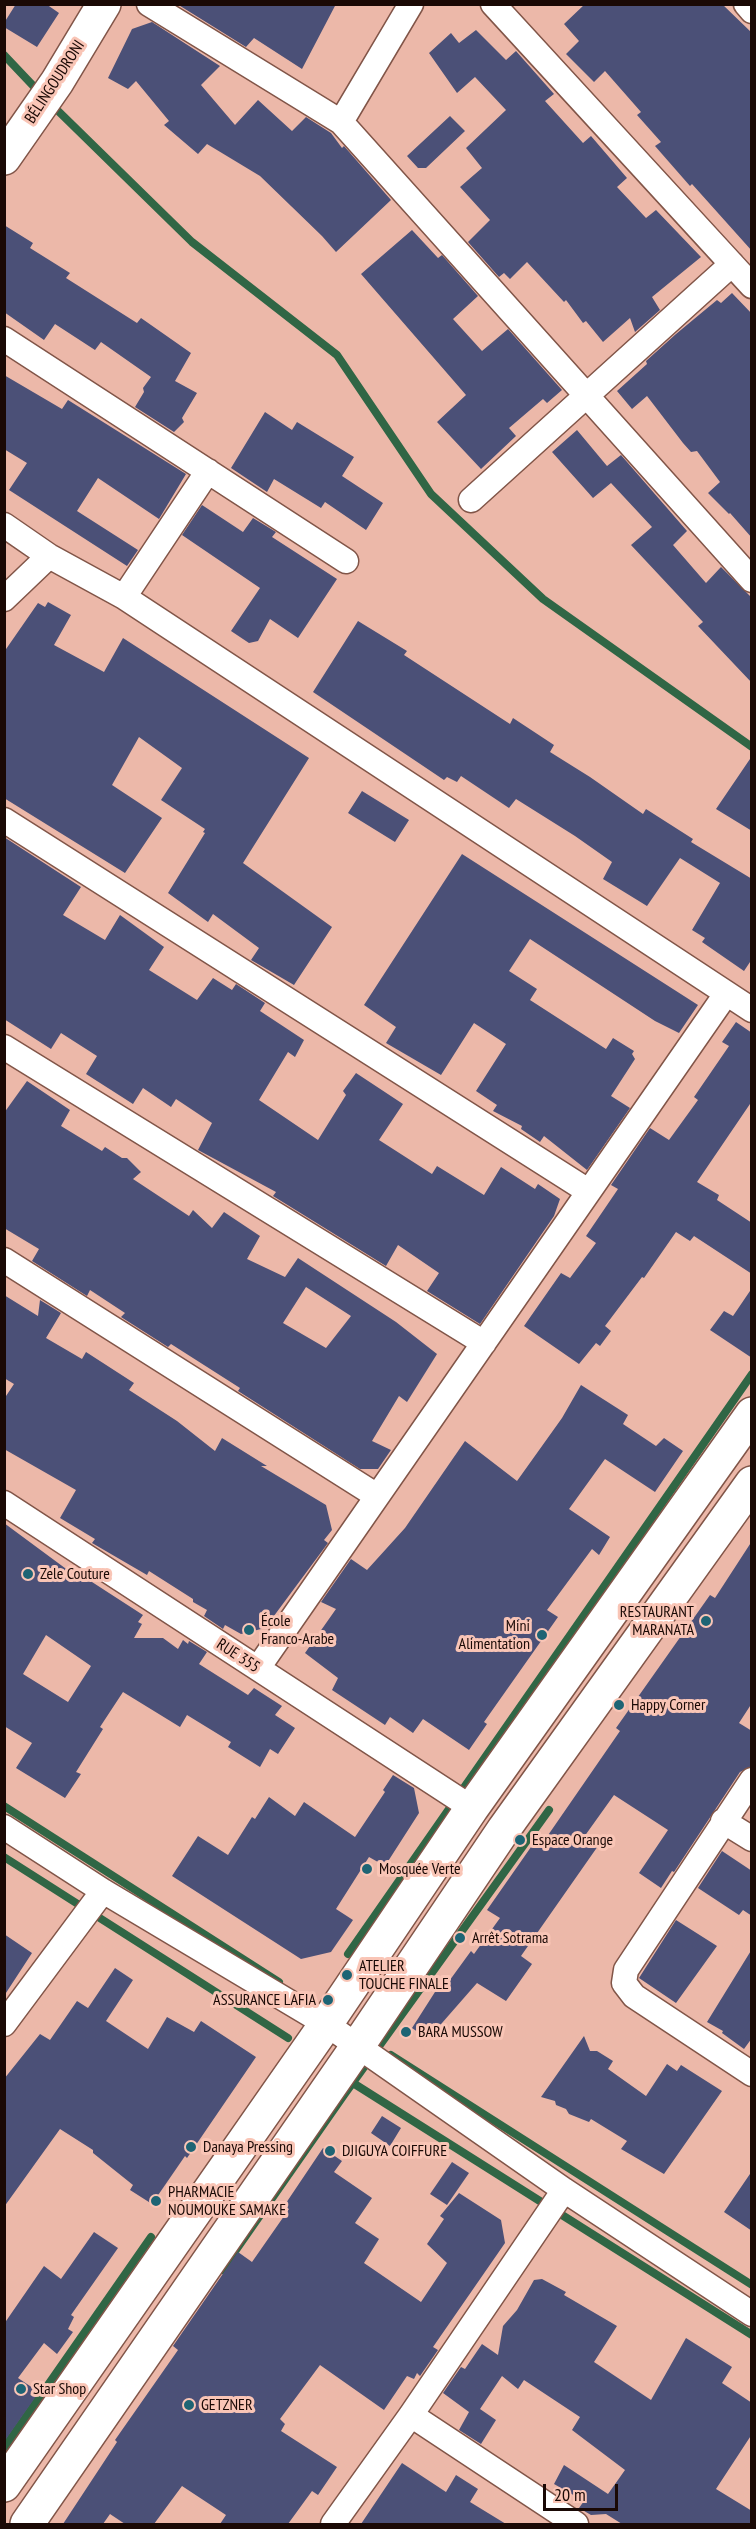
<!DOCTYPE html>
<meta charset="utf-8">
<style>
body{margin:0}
#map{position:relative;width:756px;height:2529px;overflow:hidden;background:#ecb8a9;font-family:"PT Sans Narrow",sans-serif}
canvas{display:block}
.frame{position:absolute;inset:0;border:6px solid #1a0905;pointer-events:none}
.scale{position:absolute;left:543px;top:2484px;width:75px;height:27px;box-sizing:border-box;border:3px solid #1a0905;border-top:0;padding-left:8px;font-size:18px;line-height:21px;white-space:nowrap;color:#1a0905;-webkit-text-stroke:4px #f9c5b6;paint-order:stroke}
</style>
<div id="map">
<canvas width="756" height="2529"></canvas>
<div class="frame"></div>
<div class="scale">20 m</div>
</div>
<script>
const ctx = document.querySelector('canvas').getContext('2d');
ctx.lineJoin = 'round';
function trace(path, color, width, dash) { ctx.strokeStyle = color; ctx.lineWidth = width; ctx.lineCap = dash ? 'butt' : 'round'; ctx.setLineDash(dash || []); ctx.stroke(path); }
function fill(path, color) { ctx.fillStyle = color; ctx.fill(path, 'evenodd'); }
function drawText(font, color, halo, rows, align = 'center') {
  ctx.font = font + ' "PT Sans Narrow",sans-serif'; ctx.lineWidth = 6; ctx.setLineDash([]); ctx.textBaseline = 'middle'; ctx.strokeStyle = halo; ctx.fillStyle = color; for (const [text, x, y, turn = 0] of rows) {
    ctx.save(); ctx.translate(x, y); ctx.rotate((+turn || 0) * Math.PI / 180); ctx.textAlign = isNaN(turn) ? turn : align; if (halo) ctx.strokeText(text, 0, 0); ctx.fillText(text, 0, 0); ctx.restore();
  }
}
const stream = new Path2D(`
 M4,55L40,93
 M51,104L192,242L337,355L431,494L543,599L752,747
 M4,1806L279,1982
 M4,1857L288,2038
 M348,1954L752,1374
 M391,2055L752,2285
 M353,2083L752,2335
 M222,2270L344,2095L549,1810
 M4,2448L151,2237`);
const building = new Path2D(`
 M16,4H46L59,13L37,47L4,27V23Z
 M177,4H336L302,69L254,38L246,47Z
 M585,4H722L752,33V251L692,184L690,186L655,146L661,142L637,115L641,112L605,71L594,82L566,54L579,41L564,24Z
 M152,22L220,66L201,85L235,125L258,100L292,131L306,117L331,133L342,148L344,146L391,200L336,252L322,236L260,176L207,144L198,154L164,125L169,121L136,81L128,89L108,78L132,29Z
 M476,30L506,60L516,51L554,94L545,101L583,143L591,136L627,178L617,187L646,218L656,210L701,257L652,297L660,310L635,332L630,318L603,342L586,321L583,323L566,300L564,302L527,262L510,279L504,273L499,277L468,242L490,220L460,187L482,168L466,148L506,110L475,77L457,93L429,53L451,33L459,43Z
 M450,116L465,131L426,168H418L407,156Z
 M4,225L33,243L30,248L70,273L66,278L137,323L141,318L191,353L175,381L197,393L182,418L184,422L174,432L135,407L144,392L143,388L151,377L101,342L95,350L55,324L44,340L4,312Z
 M412,230L438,258L442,255L478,296L453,319L482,351L508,329L562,390L547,403L543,399L509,428L516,436L481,469L437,422L466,395L361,274Z
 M732,293L752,314V538L730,513L729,514L708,493L720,482L697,451L691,452L683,443L647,396L632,409L617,391L647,364L646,361L676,334L717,300L721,303Z
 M4,375L62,409L68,400L186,474L159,519L98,478L77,511L138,550L127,566L9,490L27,463L4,449Z
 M265,412L292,430L297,422L354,457L342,476L383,503L366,530L325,502L321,508L274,479L267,492L231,468Z
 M577,430L607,466L621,455L687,531L673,545L706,583L721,567L752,598V683L698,626L703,622L631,545L652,527L611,483L593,498L552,452Z
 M202,505L243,532L253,518L276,532L272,537L337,579L298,638L270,619L258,641L249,643L231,631L260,588L182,535Z
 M48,602L71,615L54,645L104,672L123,638L309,758L243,863L332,927L294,985L251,960L259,948L213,914L208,922L168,893L205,833L203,832L205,829L161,800L182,768L139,737L112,785L162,818L125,873L4,798V652L38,603L45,607Z
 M358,621L407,651L404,655L510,724L513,718L554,745L550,752L590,777L643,814L646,809L693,839L691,842L752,879V959L744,971L702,942L705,938L692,930L720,883L680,858L647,906L603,879L612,862L575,836L516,799L509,808L461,776L457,782L447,777L444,780L313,692Z
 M752,756V831L716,809Z
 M362,791L409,820L395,842L348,813Z
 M4,837L81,887L63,915L105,940L120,915L164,947L149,970L197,1000L213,978L232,990L236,984L265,1003L260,1011L304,1040L295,1057L288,1052L259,1100L318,1140L346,1095L343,1091L356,1073L403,1104L379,1140L432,1174L437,1166L484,1195L501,1167L535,1189L538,1184L560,1199L554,1216L480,1324L427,1291L439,1273L398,1245L386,1266L273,1196L276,1192L198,1150L212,1123L176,1099L171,1107L143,1088L133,1104L86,1074L97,1056L61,1033L51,1049L4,1019Z
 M462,854L698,1005L679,1033L655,1021L530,939L509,971L537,989L530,1000L606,1049L613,1038L634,1051L632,1054L635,1059L611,1096L630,1108L587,1170L544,1136L540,1142L521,1129L522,1126L493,1111L497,1105L476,1091L506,1044L474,1023L441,1075L386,1043L396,1027L364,1005Z
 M736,1022L752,1033V1101L697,1182L719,1195L717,1200L752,1223V1274L694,1236L690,1241L676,1232L644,1278L642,1277L605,1326L611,1331L600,1346L596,1343L579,1364L524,1326L561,1273L570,1278L596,1243L586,1236L618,1189L611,1185L650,1128L669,1140L698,1100L694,1097L729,1046L722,1042Z
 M27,1081L70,1110L61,1126L102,1151L105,1147L122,1158H127L141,1172L133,1179L189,1216L193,1210L212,1228L224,1212L260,1236L247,1259L285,1277L298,1258L396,1322L437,1354L407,1402L399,1396L372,1441L391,1450L378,1469H360L238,1391L240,1388L171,1344L168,1347L121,1317L125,1313L90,1290L87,1296L32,1261L39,1249L4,1228V1113ZM306,1287L351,1316L326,1348L283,1323Z
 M752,1288V1358L710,1330L724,1311L733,1316Z
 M4,1295L38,1316L40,1300L61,1313L46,1338L82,1359L86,1352L134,1383L129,1390L177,1421L215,1451L222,1438L267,1466H261L326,1505L332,1530L324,1540L328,1543L265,1628L241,1634L225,1625L223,1629L204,1616L207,1610L193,1602V1599L149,1571L147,1575L92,1543L95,1539L60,1518L76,1490L4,1449V1399L14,1384L4,1378Z
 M581,1385L628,1415L623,1424L656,1446L664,1438L683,1451L655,1492L605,1459L569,1509L610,1537L599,1555L592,1549L547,1610L558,1617L484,1722L487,1724L469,1750L423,1719L413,1733L390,1717L385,1725L332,1690L338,1678L305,1653L336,1609L321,1602L351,1559L367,1570L405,1528L465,1441L517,1481L562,1418Z
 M4,1523L73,1574L75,1571L143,1615L138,1622L142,1624L134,1638H163L178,1649L183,1640L188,1644L189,1641L207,1652L199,1664L248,1695L254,1688L282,1706L275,1715L295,1728L278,1754L270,1749L260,1767L228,1747L231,1742L187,1715L180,1727L123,1692L100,1727L103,1729L76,1772L81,1774L65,1798L16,1768L32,1743L4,1726ZM46,1635L91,1666L68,1702L23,1674Z
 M752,1541V1703L739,1723L752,1731V1766L740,1772L674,1872L672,1871L661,1888L639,1873L668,1830L614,1795L584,1837L598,1846L521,1956L532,1964L506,2001L477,1983L428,2039L412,2028L442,1981L447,1984L471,1951L474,1954L500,1918L487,1910L538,1837L544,1841L620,1731L616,1728L710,1595L715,1598Z
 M393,1775L414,1788L419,1813L385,1866L369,1857L336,1909L353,1920L331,1952L301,1959L172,1876L198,1836L228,1855L252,1817L255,1819L269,1797L295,1816L304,1802L355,1837L385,1792L383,1790Z
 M722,1851L752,1871V1916L743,1910L739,1915L698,1888Z
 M676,1920L717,1946L676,2003L639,1978Z
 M4,1934L32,1953L4,1996Z
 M752,1949V2038L744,2049L722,2033L723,2031L707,2022Z
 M115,1968L133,1980L106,2021L148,2049L167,2017L194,2032L201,2021L256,2057L187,2158L185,2156L152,2204L130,2190L133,2185L93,2153V2150L60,2129L4,2207V2079L40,2034L50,2040L77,2001L88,2008Z
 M584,2036L590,2051H597L613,2061L608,2069L646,2096L667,2064L677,2071L681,2065L722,2091L664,2174L621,2149L627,2141L591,2119L589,2122L569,2114L566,2109L556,2105L555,2101L541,2097Z
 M382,2116L401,2128L390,2146L371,2133Z
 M323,2148L342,2161L334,2172L372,2198L355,2223L379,2239L364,2263L421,2302L447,2263L427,2244L444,2219L440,2216L459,2193L501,2220L505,2243L433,2347L438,2350L420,2376L417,2373L414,2379L407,2376L384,2410L320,2365L280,2419L285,2424L281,2431L337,2467L318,2495L312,2491L288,2524H220L226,2515L182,2486L154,2524H125L110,2514L103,2524H63L117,2442L115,2440L178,2350L173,2346L238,2252L252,2262L289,2209L284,2206Z
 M452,2162L469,2173L447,2205L430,2194Z
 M752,2171V2231L724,2212Z
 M94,2232L118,2248L71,2315L74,2317L68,2329L73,2332L57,2354L44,2343L18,2378L39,2392L4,2442V2324L44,2266L61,2279Z
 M542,2279L566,2292L564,2295L617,2326L594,2362L651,2400L686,2338L732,2367L722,2383L752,2403V2434L716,2489L752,2511V2524H622L606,2514L591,2515L579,2508L584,2501L554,2484L564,2465L608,2494L625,2470L572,2430L580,2417L524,2380L518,2389L502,2376L480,2409L496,2420L481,2444L459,2430L469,2412L443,2393L461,2367L465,2369L482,2344L498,2355L503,2326L517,2310L534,2280Z
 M402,2463L446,2492L456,2475L478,2489L470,2502L506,2524H361Z`);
const street = new Path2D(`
 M149,4L341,122L752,580
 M493,4L752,286
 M746,4L752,11
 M341,122L411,4
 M4,339L346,561
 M471,500L732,264
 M4,525L49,556L124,597L752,1010
 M124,597L208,471
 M4,599L49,556
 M4,820L588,1191
 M4,1047L484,1343
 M4,1260L377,1496
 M4,1503L472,1808
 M258,1668L726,994
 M752,1780L626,1970L624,1983L634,1996L752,2074
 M723,1821L752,1839
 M4,1827L103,1891L326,2024L564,2190L752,2314
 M4,2024L103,1891
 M411,2415L576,2524
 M333,2524L411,2415L564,2190`);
const secondary = new Path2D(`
 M4,158L57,82L104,4`);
const primary = new Path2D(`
 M4,2485L326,2024L472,1808L752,1414
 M27,2524L357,2047L504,1829L752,1483`);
const markers = [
 [28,1574,6,"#1e6474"],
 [706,1621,6,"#1e6474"],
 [249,1630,6,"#1e6474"],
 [542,1635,6,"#1e6474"],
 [619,1705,6,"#1e6474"],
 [520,1840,6,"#1e6474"],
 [367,1869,6,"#1e6474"],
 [460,1938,6,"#1e6474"],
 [347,1975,6,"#1e6474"],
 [328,2000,6,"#1e6474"],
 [406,2032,6,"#1e6474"],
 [191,2147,6,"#1e6474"],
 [330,2151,6,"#1e6474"],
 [156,2201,6,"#1e6474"],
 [21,2389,6,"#1e6474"],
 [189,2405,6,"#1e6474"]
];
const streetNames = [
 ["BÉLINGOUDRONI",55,82,-57],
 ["RUE 355",238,1656,33]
];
const poiNames = [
 ["Zele Couture",40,1574],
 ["RESTAURANT",694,1612,"right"],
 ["MARANATA",694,1630,"right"],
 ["École",261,1621],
 ["Franco-Arabe",261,1639],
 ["Mini",530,1626,"right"],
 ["Alimentation",530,1644,"right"],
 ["Happy Corner",631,1705],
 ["Espace Orange",532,1840],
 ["Mosquée Verte",379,1869],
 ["Arrêt Sotrama",472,1938],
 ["ATELIER",359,1966],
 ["TOUCHE FINALE",359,1984],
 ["ASSURANCE LAFIA",316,2000,"right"],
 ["BARA MUSSOW",418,2032],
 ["Danaya Pressing",203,2147],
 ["DJIGUYA COIFFURE",342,2151],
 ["PHARMACIE",168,2192],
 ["NOUMOUKE SAMAKE",168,2210],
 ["Star Shop",33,2389],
 ["GETZNER",201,2405]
];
trace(stream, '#306645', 8);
fill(building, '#4b5077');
trace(street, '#815548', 27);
trace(secondary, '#815548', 36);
trace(primary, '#815548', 36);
trace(street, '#fff', 24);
trace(secondary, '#fff', 33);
trace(primary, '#fff', 33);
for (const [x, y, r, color] of markers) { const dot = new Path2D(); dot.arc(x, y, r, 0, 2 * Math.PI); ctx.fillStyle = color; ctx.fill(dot); trace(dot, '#f9c5b6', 2); }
drawText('16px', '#1a0905', '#f9c5b6', streetNames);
drawText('16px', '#1a0905', '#f9c5b6', poiNames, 'left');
</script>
